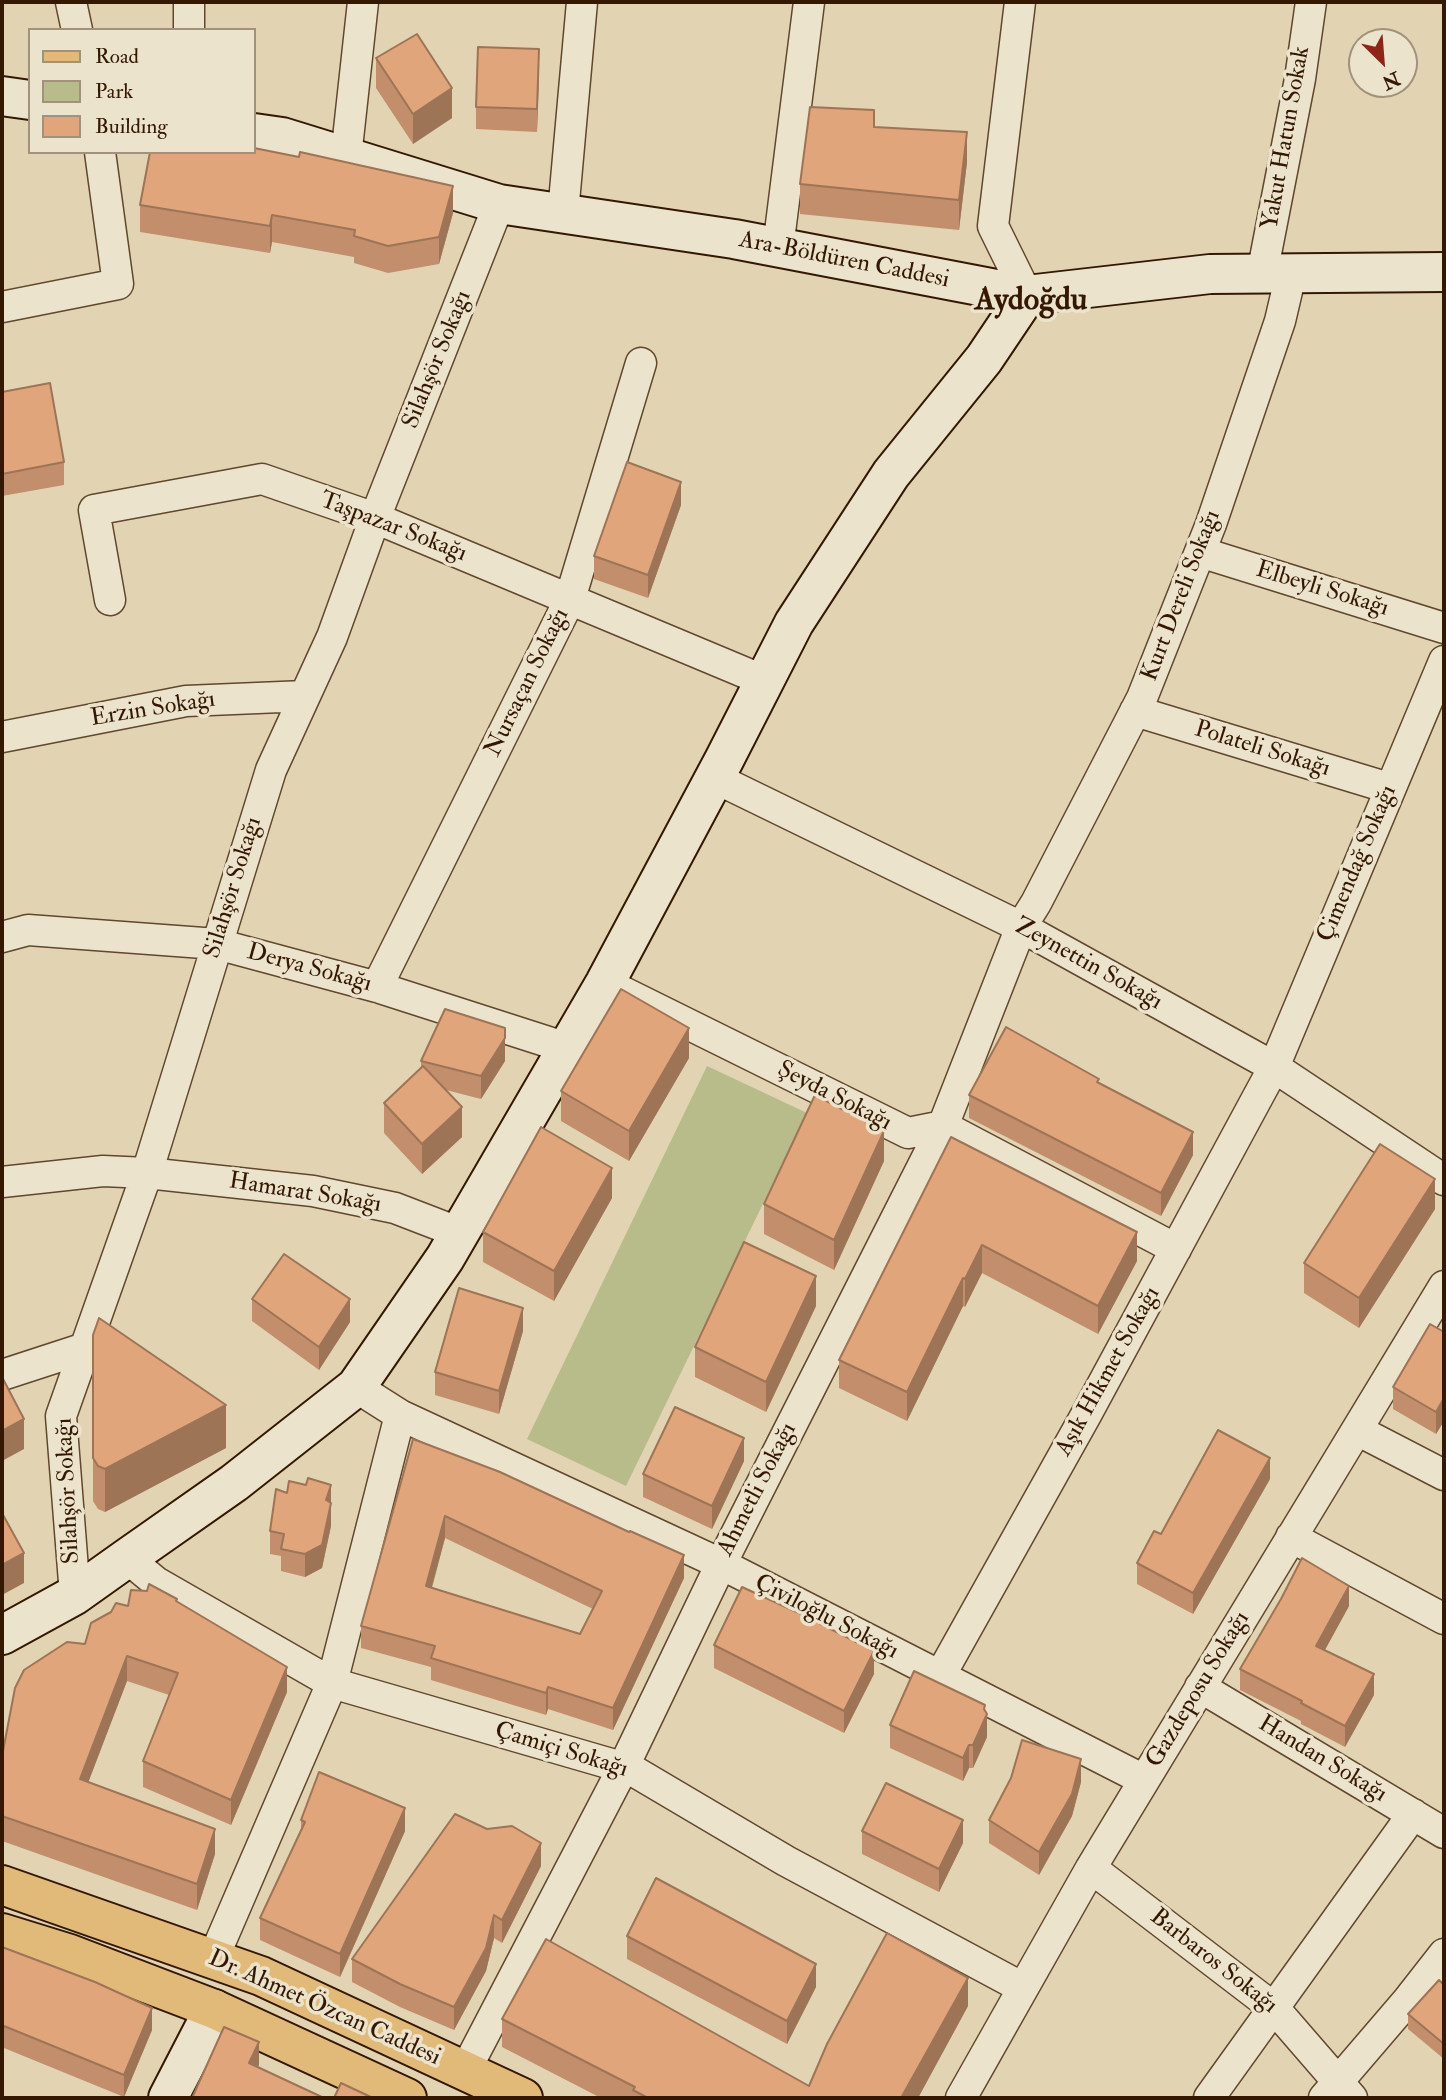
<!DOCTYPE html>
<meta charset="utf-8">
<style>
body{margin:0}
#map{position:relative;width:1446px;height:2100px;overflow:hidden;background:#e2d4b2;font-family:"IM FELL Double Pica",serif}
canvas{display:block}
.frame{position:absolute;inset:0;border:4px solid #341801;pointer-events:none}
.legend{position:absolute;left:28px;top:28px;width:228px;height:126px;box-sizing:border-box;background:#ece3cd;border:2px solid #a2927b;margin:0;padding:9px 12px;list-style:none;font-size:21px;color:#341801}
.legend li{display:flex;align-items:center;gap:14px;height:35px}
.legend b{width:35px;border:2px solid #a2927b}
.north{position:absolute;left:1348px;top:28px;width:70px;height:70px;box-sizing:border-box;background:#ece3cd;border:2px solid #a2927b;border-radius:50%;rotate:155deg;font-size:19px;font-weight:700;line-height:28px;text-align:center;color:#341801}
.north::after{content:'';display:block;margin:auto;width:24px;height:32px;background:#8f2418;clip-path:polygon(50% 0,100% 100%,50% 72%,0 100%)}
</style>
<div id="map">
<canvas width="1446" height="2100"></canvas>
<div class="frame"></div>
<ul class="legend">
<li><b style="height:9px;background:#e1ba79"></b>Road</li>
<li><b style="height:19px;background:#b7bc8a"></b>Park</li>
<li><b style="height:19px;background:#e1a57c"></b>Building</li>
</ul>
<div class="north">N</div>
</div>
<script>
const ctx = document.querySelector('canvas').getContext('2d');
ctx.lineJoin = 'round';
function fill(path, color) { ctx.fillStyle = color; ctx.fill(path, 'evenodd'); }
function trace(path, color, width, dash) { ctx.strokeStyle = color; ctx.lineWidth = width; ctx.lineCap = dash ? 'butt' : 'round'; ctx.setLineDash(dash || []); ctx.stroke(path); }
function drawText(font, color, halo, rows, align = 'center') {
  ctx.font = font + ' "IM FELL Double Pica",serif'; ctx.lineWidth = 7; ctx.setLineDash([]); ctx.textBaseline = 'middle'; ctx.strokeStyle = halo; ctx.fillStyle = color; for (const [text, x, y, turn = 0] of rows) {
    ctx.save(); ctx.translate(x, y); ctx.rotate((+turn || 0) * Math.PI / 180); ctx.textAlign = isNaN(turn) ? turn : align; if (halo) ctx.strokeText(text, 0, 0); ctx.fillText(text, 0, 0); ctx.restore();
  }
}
const green = new Path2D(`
 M707,1066L807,1113L626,1486L527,1439Z`);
const street = new Path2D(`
 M71,2L77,30
 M189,2V30
 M1020,2L993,226L1027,295
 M346,157L363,2
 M563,213L582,2
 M778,248L809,2
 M1262,274L1300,79L1311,2
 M2,307L118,284L100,152
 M1200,552L1444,628
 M110,600L94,510L262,479L375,518L765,681
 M1135,711L1389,788
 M2,737L186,701L305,696
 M715,778L1021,927L1274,1067L1444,1180
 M2,937L28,930L217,944L377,987L567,1048
 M605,983L908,1133L943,1126L1176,1249
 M377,987L570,599L641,363
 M2,1182L103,1171L147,1173L313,1191L395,1208L460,1233
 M2,1375L85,1348
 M356,1387L400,1415L721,1564L1144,1780
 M1357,1430L1444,1475
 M1291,1537L1444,1619
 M127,1558L156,1582L332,1683L632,1770L786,1861L1023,1988
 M75,1595L61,1416L147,1173L271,770L332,637L375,518L499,204
 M940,1676L1086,1415L1274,1067L1444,661
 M1200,1687L1444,1833
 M1091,1868L1274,2008L1352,2098
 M213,1959L332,1683L400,1415
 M465,2071L623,1768L721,1564L943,1126L1021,927L1036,903L1142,698L1211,524L1280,321L1291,274
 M961,2098L1091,1868L1444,1286
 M1209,2098L1413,1814
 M1324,2098L1408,2000L1444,1954`);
const secondary = new Path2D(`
 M2,96L30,100
 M254,133L282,137L499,204L734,239L1027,295L1210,274L1444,272
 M2,1635L75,1595L127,1558L234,1483L356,1387L445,1258L605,983L724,760L794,623L891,474L984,359L1027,295
 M168,2098L214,2009`);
const primary = new Path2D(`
 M2,1885L261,1976L523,2098
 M2,1933L70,1954L214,2009L407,2098`);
const wall = new Path2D(`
 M376,58L452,118L413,144L376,88Z
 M539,72L537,132L476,129V107Z
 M874,127L967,162L959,230L800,214V184Z
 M140,205L453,213L439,264L388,273L354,263V257L272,242L270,253L140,232Z
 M2,392L64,462V485L2,496Z
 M681,505L648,598L594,579V556Z
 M689,1058L629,1161L561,1121V1091Z
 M421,1061H505L481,1099L446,1090L462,1137L422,1174L384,1133V1103L421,1069Z
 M969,1095L1193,1155L1161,1216L969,1118Z
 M951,1137L1137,1261L1098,1334L982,1273L965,1307L963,1306L907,1421L839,1388V1360Z
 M884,1161L834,1270L764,1234V1204Z
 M612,1198L554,1301L483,1262V1232Z
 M1435,1209L1359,1328L1304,1293V1263Z
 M252,1299L350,1322L319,1370L252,1321Z
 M816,1306L766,1412L695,1377V1347Z
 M523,1331L499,1414L435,1395V1372Z
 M1444,1332V1421L1436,1434L1393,1409V1387Z
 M93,1335L226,1448L105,1512L98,1509L93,1501Z
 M413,1439L684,1578L613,1730L548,1709L546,1715L431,1680V1667L361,1648V1626ZM445,1538L593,1609L580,1634L432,1588Z
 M744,1461L712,1529L643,1497V1474Z
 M1270,1479L1193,1614L1137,1584V1563L1161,1534Z
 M306,1485H331V1526L322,1568L305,1577L281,1571V1556L270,1554V1531L287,1493Z
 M177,1602L287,1692L231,1825L143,1787V1761L169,1695L127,1681L88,1782L215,1854L197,1910L2,1841V1750L3,1751L85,1644L128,1606Z
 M1349,1606L1325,1650L1374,1695L1345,1747L1301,1724V1721L1240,1690V1669Z
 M714,1645L874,1674L844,1733L714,1668Z
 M890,1725L987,1737L973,1768H969L963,1781L890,1748Z
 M1081,1782L1072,1816L1039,1875L989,1843V1820Z
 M301,1820L405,1831L340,1977L260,1940V1918L301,1831Z
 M862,1831L963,1843L939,1892L862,1854Z
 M541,1866L502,1943L494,1938L486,1971L454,2030L400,2007L352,1982V1959Z
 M627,1936L816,1987L787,2044L627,1959Z
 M2,1947L152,2030L124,2097L4,2048L2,2054Z
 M1444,1985V2059L1408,2029V2014Z
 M968,2006L918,2098H601L502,2047V2019L809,2086Z`);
const shadedWall = new Path2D(`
 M539,49V72L537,132V109Z
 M452,88V118L413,144V114Z
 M967,132V162L959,230V200Z
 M453,186V213L439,264V237Z
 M272,215V242L270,253V226Z
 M681,482V505L648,598V575Z
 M689,1028V1058L629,1161V1131Z
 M505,1038V1061L481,1099V1076Z
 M462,1107V1137L422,1174V1144Z
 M884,1131V1161L834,1270V1240Z
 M1193,1132V1155L1161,1216V1193Z
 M612,1168V1198L554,1301V1271Z
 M1435,1179V1209L1359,1328V1298Z
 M1137,1232V1261L1098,1334V1306Z
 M982,1245V1273L965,1307V1279Z
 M816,1276V1306L766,1412V1382Z
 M963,1278V1306L907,1421V1392Z
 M350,1299V1322L319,1370V1347Z
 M523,1308V1331L499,1414V1391Z
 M1444,1398V1421L1436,1434V1412Z
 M226,1405V1448L105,1512V1469Z
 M24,1419V1449L2,1461V1431Z
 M744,1438V1461L712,1529V1506Z
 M1270,1458V1479L1193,1614V1593Z
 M331,1485V1526L322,1568L305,1577V1554L326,1500Z
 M445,1516V1538L426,1608V1586Z
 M24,1553V1583L2,1595V1565Z
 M684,1555V1578L613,1730V1708Z
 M1349,1586V1606L1316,1666V1646Z
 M874,1651V1674L844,1733V1711Z
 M127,1656V1681L80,1804V1779Z
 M287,1667V1692L231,1825V1800Z
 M1374,1674V1695L1345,1747V1726Z
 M548,1687V1709L546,1715V1693Z
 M985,1705V1719L987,1714V1737L973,1768V1745Z
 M969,1745V1768L963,1781V1758Z
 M1081,1759V1782L1072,1816L1039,1875V1852Z
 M405,1808V1831L340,1977V1954Z
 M963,1820V1843L939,1892V1869Z
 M215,1829V1854L197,1910V1884Z
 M541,1843V1866L502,1943V1920Z
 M494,1915V1938L486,1971L454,2030V2007Z
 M816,1964V1987L787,2044V2021Z
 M968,1978V2006L918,2098H901Z
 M152,2008V2030L124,2097V2075Z
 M4,2026V2048L2,2054V2032Z
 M259,2042V2065L249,2085V2063Z`);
const building = new Path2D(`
 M417,34L452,88L413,114L376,58Z
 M478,47L539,49L537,109L476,107Z
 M810,107L874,110V127L967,132L959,200L800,184Z
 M254,148L299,157L300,152L453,186L439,237L388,246L354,236L355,230L272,215L270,226L140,205L150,152H254Z
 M50,383L64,462L2,474V392Z
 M627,462L681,482L648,575L594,556Z
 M621,989L689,1028L629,1131L561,1091Z
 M445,1009L505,1028V1038L481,1076L421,1061Z
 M1006,1027L1099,1079L1097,1082L1193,1132L1161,1193L969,1095Z
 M423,1066L462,1107L422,1144L384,1103Z
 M815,1095L884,1131L834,1240L764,1204Z
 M541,1127L612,1168L554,1271L483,1232Z
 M951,1137L1137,1232L1098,1306L982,1245L965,1279L963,1278L907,1392L839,1360Z
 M1380,1144L1435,1179L1359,1298L1304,1263Z
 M744,1242L816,1276L766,1382L695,1347Z
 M284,1254L350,1299L319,1347L252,1299Z
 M459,1288L523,1308L499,1391L435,1372Z
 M99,1318L226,1405L105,1469L98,1466L93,1458V1335Z
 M1430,1324L1444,1332V1398L1436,1412L1393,1387Z
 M2,1377L24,1419L2,1431Z
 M675,1407L744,1438L712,1506L643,1474Z
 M1218,1430L1270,1458L1193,1593L1137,1563L1154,1531L1161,1534Z
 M413,1439L500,1472L629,1532L630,1531L684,1555L613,1708L548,1687L546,1693L431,1658L435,1646L361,1626ZM445,1516L602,1591L580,1634L426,1586Z
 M308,1478L331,1485L326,1500L331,1503L322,1545L305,1554L281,1549L284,1534L270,1531L276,1489L287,1493L289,1481L306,1485Z
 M2,1513L24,1553L2,1565Z
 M1302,1558L1349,1586L1316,1646L1374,1674L1345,1726L1301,1703L1302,1701L1240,1669L1281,1599Z
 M149,1584L177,1599L176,1601L287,1667L231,1800L143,1761L178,1673L127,1656L80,1779L215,1829L197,1884L2,1816V1750L3,1751L15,1688L24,1670L67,1642L85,1644L91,1623L111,1612L116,1603L128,1606L131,1590L147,1591Z
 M742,1587L801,1614L874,1651L844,1711L714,1645Z
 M914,1671L985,1705L984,1709L987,1714L973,1745H969L963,1758L890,1725Z
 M1022,1740L1081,1759L1072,1794L1039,1852L989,1820L1011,1778Z
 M319,1772L405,1808L340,1954L260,1918L305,1822L301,1820Z
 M886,1783L963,1820L939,1869L862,1831Z
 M455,1814L487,1829L512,1826L541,1843L502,1920L494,1915L486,1948L454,2007L400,1984L352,1959Z
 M656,1878L816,1964L787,2021L627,1936Z
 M887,1933L968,1978L901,2098H648L633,2090L635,2087L502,2019L546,1939L809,2086L827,2044Z
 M2,1947L95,1982L152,2008L124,2075L4,2026L2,2032Z
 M1439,1980L1444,1985V2044L1408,2014Z
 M224,2027L259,2042L249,2063L324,2098H192Z
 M341,2083L373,2098H334Z`);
const streetNames = [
 ["Yakut Hatun Sokak",1287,138,-80],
 ["Ara-Böldüren Caddesi",844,261,11],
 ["Silahşör Sokağı",438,360,-68],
 ["Taşpazar Sokağı",393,528,21],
 ["Elbeyli Sokağı",1322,590,17],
 ["Kurt Dereli Sokağı",1182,596,-69],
 ["Nursaçan Sokağı",528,683,-64],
 ["Erzin Sokağı",153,710,-9],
 ["Polateli Sokağı",1262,750,17],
 ["Çimendağ Sokağı",1358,864,-67],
 ["Silahşör Sokağı",234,888,-73],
 ["Zeynettin Sokağı",1088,965,29],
 ["Derya Sokağı",309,969,15],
 ["Şeyda Sokağı",834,1097,27],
 ["Hamarat Sokağı",305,1194,9],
 ["Aşık Hikmet Sokağı",1109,1372,-61],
 ["Ahmetli Sokağı",758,1490,-63],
 ["Silahşör Sokağı",69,1491,-93],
 ["Çiviloğlu Sokağı",826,1618,27],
 ["Gazdeposu Sokağı",1199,1690,-59],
 ["Çamiçi Sokağı",561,1751,17],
 ["Handan Sokağı",1322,1760,31],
 ["Barbaros Sokağı",1213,1962,38],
 ["Dr. Ahmet Özcan Caddesi",324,2009,24]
];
const districtNames = [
 ["Aydoğdu",1031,302]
];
fill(green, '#b7bc8a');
trace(street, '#60472d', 33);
trace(secondary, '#341801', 42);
trace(primary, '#341801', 42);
trace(street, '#ece3cd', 30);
trace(secondary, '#ece3cd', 38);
trace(primary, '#e1ba79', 38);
fill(wall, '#c28e6b');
fill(shadedWall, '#9e7457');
fill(building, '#e1a57c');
trace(building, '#9e7457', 2);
drawText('24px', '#341801', '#ece3cd', streetNames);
drawText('bold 32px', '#341801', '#ece3cd', districtNames);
</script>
